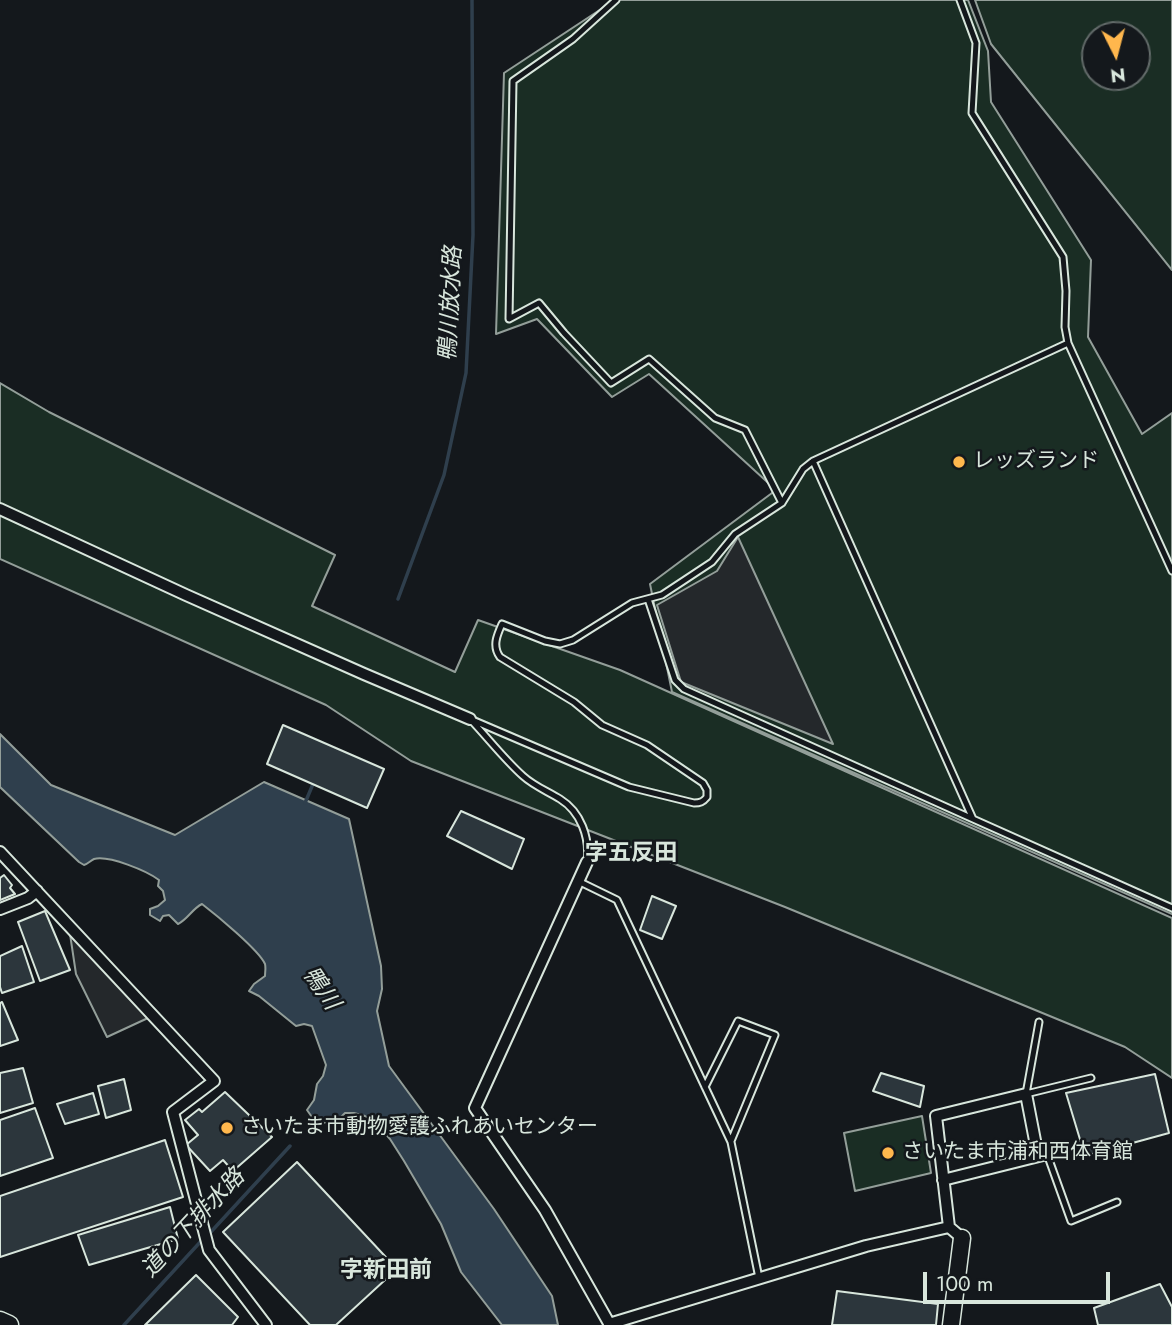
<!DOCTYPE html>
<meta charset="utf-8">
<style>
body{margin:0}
#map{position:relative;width:1172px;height:1325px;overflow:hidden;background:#14181c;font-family:Jost,sans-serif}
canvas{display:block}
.north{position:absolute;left:1081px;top:21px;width:70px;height:70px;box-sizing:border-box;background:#14181c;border:2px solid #626a69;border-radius:50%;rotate:174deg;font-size:19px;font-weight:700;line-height:28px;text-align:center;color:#d8e6dc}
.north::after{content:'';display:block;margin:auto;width:24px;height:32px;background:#ffb74d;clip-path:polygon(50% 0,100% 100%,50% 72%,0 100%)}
.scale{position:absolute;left:923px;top:1272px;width:187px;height:32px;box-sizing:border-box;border:4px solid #d8e6dc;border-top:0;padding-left:9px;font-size:21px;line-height:24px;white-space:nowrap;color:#d8e6dc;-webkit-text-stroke:5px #14181c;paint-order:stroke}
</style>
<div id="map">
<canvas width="1172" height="1325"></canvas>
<div class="north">N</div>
<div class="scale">100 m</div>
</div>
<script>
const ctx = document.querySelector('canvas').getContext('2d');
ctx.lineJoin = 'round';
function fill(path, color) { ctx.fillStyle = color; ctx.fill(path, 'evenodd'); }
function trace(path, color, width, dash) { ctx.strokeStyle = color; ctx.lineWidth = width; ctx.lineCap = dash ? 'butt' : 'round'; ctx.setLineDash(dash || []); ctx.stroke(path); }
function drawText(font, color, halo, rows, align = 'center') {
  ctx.font = font + ' Jost,"Noto Sans JP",sans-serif'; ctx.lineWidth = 5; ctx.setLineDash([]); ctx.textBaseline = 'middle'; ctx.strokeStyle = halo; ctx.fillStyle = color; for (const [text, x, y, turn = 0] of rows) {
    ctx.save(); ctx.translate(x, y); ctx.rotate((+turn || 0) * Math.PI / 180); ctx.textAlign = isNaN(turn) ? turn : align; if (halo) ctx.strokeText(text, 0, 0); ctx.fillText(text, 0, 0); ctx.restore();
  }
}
const green = new Path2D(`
 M615,0H968L988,51L991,102L1091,260L1088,337L1142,434L1172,413V914L672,692L650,584L776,490L649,374L612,397L537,319L496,334L504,73Z
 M975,0H1172V270L991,44ZM1137,35V77H1095V35Z
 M0,383L49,412L335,555L312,606L455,672L478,620L620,670L1172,918V1078L1125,1047L785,907L411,761L326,705L0,559Z
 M922,1116L931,1173L855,1191L844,1133Z`);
const parking = new Path2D(`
 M738,537L833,744L681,682L657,605L717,571Z
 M70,934L148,1018L107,1037L76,974Z`);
const water = new Path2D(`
 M0,734L51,785L175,835L264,782L349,819L381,966L382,989L377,1011L389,1066L494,1209L552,1296L558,1325H502L461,1272L441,1224L404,1161L390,1139L377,1124L365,1116L354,1113H345L340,1118L323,1123L314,1120L307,1110L314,1100L317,1084L323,1076L326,1065L312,1026L304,1024L296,1026L259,996L249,991L254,984L265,976C265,972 266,968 265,964C259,950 215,914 202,904C192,909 188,919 178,924L169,915L163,916L160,921L150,915V909L158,906L165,900L163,891L158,886L159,880C147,871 109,855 94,859C90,861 88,864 84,865L79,862L0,787Z`);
const stream = new Path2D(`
 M398,599L444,475L466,373L473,235L472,0
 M305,803L313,784
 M209,1234L290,1146
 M124,1325L203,1239`);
const building = new Path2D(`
 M283,725L384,769L367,808L267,764Z
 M461,811L524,839L512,869L447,836Z
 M4,875L12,885L10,888L15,894L0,900V878Z
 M652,896L676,906L662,939L640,930Z
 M45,911L70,970L40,981L18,922Z
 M22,946L34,982L2,993L0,987V956Z
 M2,1002L18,1040L0,1046V1003Z
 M23,1068L33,1103L0,1113V1073Z
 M881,1073L924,1086L920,1107L873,1091Z
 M1155,1074L1169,1133L1085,1156L1066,1093Z
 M124,1079L131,1110L106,1118L98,1086Z
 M225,1092L272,1137L233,1171L223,1160L210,1171L186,1145L198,1135L185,1120L199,1109L202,1112Z
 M93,1093L99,1114L65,1124L57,1104Z
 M35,1108L53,1158L0,1176V1120Z
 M165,1140L183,1197L0,1257V1196Z
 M297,1162L397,1269L336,1325H310L223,1232Z
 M170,1207L178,1239L89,1265L78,1235Z
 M196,1275L238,1317L232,1325H145Z
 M1160,1284L1172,1307V1325H1098L1094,1308Z
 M837,1291L938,1304L936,1325H832Z`);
const lane = new Path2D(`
 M616,0L573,39L513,81L509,319L539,303L564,333L611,383L649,359L715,418L745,430L782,503
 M960,0L976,43L972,113L1063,257L1066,291L1065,327L1068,343
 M1172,571L1068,343L813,461L973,819L1172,908
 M648,599L675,680L684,689L973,819
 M587,861C590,838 581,812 560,799C547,791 534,786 523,776C504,759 488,738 470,719L629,787L694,803C700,803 703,802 707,797V790L703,783L647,745L602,725L574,702L500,657C492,646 497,635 502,624L545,641L560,644L573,640L632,603L662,595L712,562L735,534L782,503L803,469L813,461
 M578,881L617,900L731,1142L759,1278
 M1039,1022L1026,1094L1091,1078
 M705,1087L738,1021L775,1035L731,1141
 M1047,1154L1071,1221L1117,1202`);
const street = new Path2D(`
 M0,509L186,595L364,674L470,719
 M0,852L214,1081L173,1112L209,1250L266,1325
 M587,862L475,1108L545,1210L610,1325
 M0,909L28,898L37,891
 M943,1180L1047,1154
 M949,1227L936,1116L1026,1094L1038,1156
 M609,1324L866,1246L949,1227L962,1238`);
const secondary = new Path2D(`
 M951,1325L962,1238`);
const primary = new Path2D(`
 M0,1321L9,1325`);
const markers = [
 [959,462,7,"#ffb74d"],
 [227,1128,7,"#ffb74d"],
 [888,1153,7,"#ffb74d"]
];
const poiNames = [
 ["レッズランド",973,462],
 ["さいたま市動物愛護ふれあいセンター",241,1128],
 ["さいたま市浦和西体育館",902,1153]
];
const waterNames = [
 ["鴨川放水路",452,304,-87],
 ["鴨川",320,989,56],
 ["道の下排水路",194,1224,-47]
];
const neighbourhoodNames = [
 ["字五反田",631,854],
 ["字新田前",386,1271]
];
fill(green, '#1a2d24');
trace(green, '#939e99', 2);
fill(parking, '#24282b');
trace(parking, '#939e99', 2);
fill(water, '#2f3f4d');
trace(water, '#939e99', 2);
trace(stream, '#2f3f4d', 3.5);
fill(building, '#2c363c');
trace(building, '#d8e6dc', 2);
trace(lane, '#d8e6dc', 9);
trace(street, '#d8e6dc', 14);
trace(secondary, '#d8e6dc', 19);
trace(primary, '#d8e6dc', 21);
trace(lane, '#14181c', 5);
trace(street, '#14181c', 10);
trace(secondary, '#14181c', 16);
trace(primary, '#14181c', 18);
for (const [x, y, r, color] of markers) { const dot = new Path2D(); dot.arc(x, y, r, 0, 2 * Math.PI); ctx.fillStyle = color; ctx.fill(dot); trace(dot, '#14181c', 2.5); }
drawText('21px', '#d8e6dc', '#14181c', poiNames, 'left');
drawText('italic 23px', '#d8e6dc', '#14181c', waterNames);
drawText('bold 23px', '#d8e6dc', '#14181c', neighbourhoodNames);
</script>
